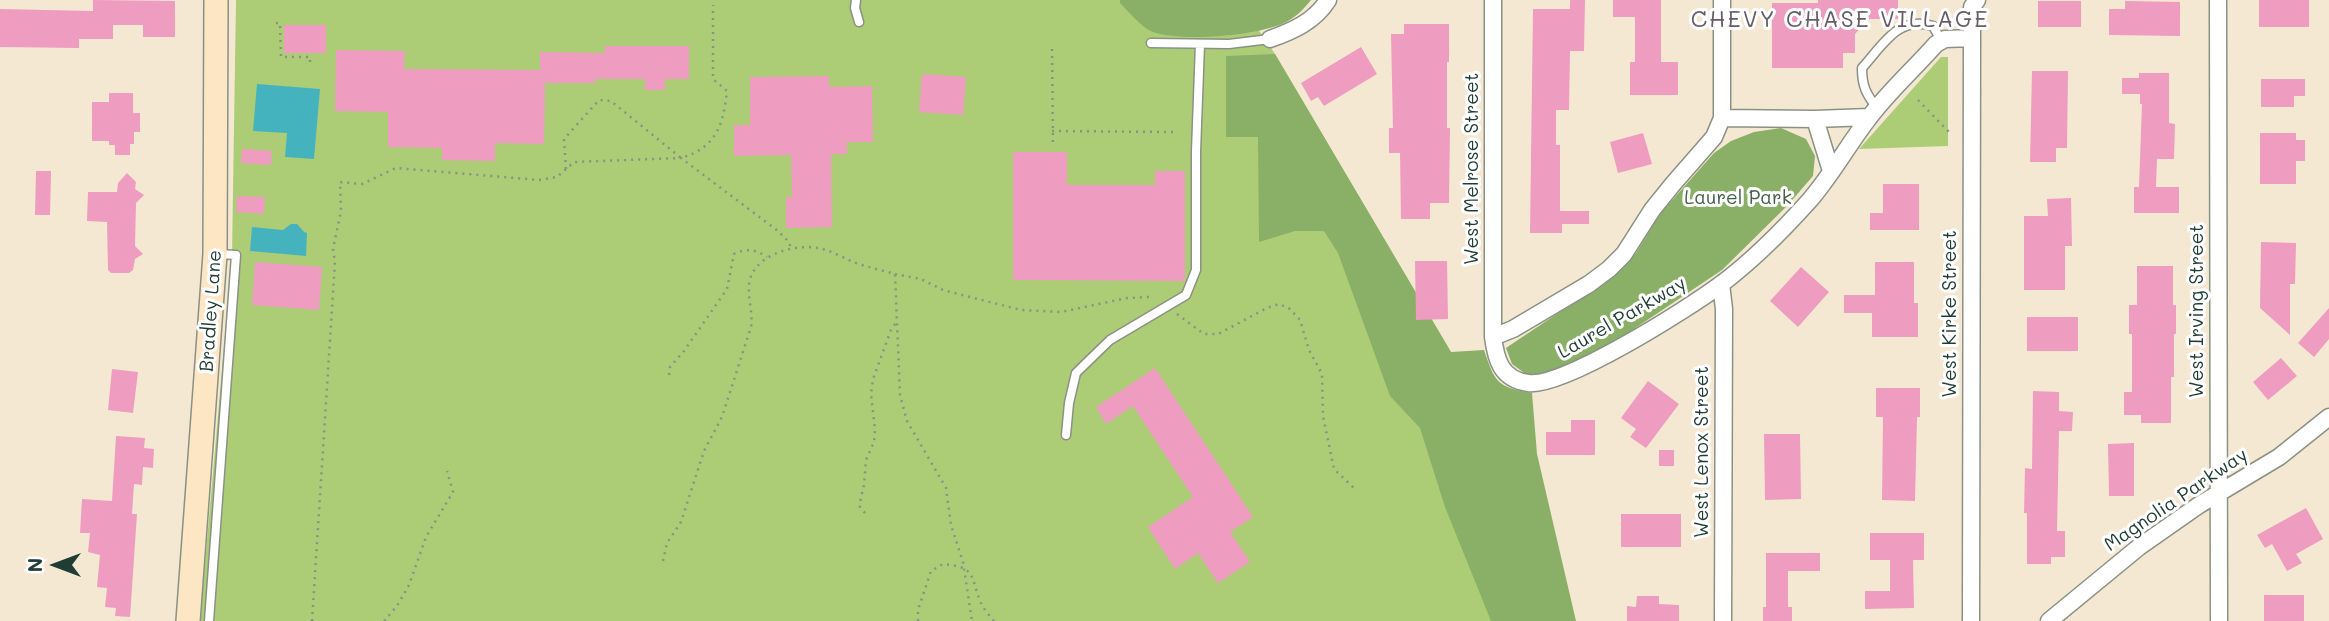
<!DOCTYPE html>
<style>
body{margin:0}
#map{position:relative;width:2329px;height:621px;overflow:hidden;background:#f5e8d3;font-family:Mali,sans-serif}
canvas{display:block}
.north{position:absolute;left:21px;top:530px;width:70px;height:70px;-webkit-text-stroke:5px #fff;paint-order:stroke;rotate:270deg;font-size:19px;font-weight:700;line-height:28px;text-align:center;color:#1f3d34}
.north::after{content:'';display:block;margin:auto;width:24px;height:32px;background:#1f3d34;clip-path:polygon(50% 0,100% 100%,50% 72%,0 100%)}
</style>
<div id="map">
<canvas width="2329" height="621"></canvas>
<div class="north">N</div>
</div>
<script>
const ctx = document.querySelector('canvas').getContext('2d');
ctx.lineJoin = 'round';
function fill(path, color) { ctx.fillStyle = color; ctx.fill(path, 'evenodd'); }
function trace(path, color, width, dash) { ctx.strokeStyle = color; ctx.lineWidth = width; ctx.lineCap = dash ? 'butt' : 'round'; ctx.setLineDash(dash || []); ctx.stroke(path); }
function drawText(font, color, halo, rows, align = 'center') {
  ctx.font = font + ' Mali,sans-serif'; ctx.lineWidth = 6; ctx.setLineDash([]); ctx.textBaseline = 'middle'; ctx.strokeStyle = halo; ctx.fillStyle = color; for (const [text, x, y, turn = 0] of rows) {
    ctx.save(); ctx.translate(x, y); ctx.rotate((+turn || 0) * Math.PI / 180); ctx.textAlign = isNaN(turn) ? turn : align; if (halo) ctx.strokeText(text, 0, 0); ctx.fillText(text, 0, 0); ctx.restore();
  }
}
const green = new Path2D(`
 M236,0H1238L1275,54L1451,352L1514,621H200L232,255Z
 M1941,57H1948V146L1859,149Z`);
const forest = new Path2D(`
 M1120,0H1311C1303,10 1294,19 1282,24C1253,36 1182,42 1153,32C1141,27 1129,12 1120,3Z
 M1275,54L1451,352L1484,350C1495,382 1496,387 1532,393L1537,454L1576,621H1491L1445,507L1420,428L1390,396L1338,253L1324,231H1295L1259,242L1258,137H1226V56Z
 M1781,128L1806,139L1815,156L1813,176L1787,206L1722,270L1619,339L1560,372L1530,377L1512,364L1506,348L1573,303L1596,290L1619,272L1636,253L1659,215L1714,153L1731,141L1754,132Z`);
const water = new Path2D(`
 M257,84L320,89L314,159L285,157L287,133L253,131Z
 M291,224H297L304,232L307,233L306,256L250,251L252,227L283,230Z`);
const building = new Path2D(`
 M93,0L175,1V37H143V25H113V39H79V48L0,47V9L93,11Z
 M1570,0H1585L1584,51H1570L1569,110H1556V145H1560V211H1589V224H1562V233H1530L1533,9H1570Z
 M1613,0H1661V62H1678V95H1630V62H1635V17H1613Z
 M1818,0H1898V19H1869L1855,34V53H1843V68H1772V3H1818Z
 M2259,0H2309V27H2259Z
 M2038,1H2081V27H2038Z
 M2125,1L2180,2V36L2109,35V9H2125Z
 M1404,24H1449V62H1447V128H1450L1449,203H1430V219H1401L1400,153H1389V128H1393L1391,34H1404Z
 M284,25H326V53H284Z
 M605,46H689V79H665V90H645V79H595V83H545L544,144L495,143V161L442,160V148L388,147V112L335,111L336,50L405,51L404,69L540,70V52L605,53Z
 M1361,47L1377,74L1324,106L1318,97L1311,101L1301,83Z
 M2032,71H2068L2067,148H2056V162H2030Z
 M2139,73H2169V123L2175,124L2174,159H2157L2156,187H2179V213H2134V187H2139L2142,104H2140V94H2122V78H2139Z
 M922,74L966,77L963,115L919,112Z
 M829,76V87L872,86L873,142H847V154H831L832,227L786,228V197H792L791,155L734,156V125H750V77Z
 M2261,79H2305V96H2294V107H2261Z
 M109,93H133V113H140V132H134V144H130V155H115V145H109V141H92V102H109Z
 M1643,133L1652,164L1618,173L1610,142Z
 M2260,133H2296V140H2305V161H2296V184H2260Z
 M242,149L272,151L271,165L241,163Z
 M1013,152H1067V185H1155V171H1185V281L1013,280Z
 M36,171H51L50,215H35Z
 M127,173L136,182L135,189L144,195L136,203L135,246L143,254L135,259L133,270L129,273H111L108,270L107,222L87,221L88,192H117L118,183Z
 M1883,184H1919V230H1870V213H1883Z
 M237,196L265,197L264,214L236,212Z
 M2071,198L2072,246H2065V290H2024V216H2048L2047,199Z
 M2261,242L2296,243L2295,284H2290V335L2260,308Z
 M1415,261H1447L1448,319L1416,320Z
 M255,262L322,267L319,310L252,305Z
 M1875,262H1914V303H1918V337H1872V313H1844V295H1875Z
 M2137,266H2173V305H2176V334H2174V377H2171V423H2141V415H2124V392H2132V334H2129V305H2137Z
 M1801,267L1829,292L1798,327L1770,301Z
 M2329,308V339L2314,357L2298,343Z
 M2027,317H2078V351H2027Z
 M2281,358L2297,376L2268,400L2253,382Z
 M1155,368L1253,517L1230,532L1250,562L1218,583L1198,553L1175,569L1148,527L1193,497L1133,406L1106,424L1096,407Z
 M112,369L138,372L133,413L108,410Z
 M1648,381L1679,404L1646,448L1630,437L1636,429L1621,418Z
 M1876,388H1920V417H1917L1915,501L1882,500L1883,417H1876Z
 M2033,391L2059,392V411L2073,412L2072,431H2059L2057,531H2065V557H2051V564H2027V513H2024L2025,468L2032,469Z
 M1571,420H1595V455H1546V432H1571Z
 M1764,434H1800L1801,499L1765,500Z
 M116,436L145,438L144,448L154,449L153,468L143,467L142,485L134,484L132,514H137L130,617L115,616L116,608L105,607L107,588L97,587L100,555L88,552L90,533H80L82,499L112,501Z
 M2134,443V496H2109L2108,444Z
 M1659,450H1674V466H1659Z
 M2306,508L2323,539L2296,554L2302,563L2287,571L2272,544L2265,548L2257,535Z
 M1621,514H1681V547H1621Z
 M1870,533H1924V560H1913L1914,608L1865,609V591H1890V560H1870Z
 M1766,553H1820V571H1788V607H1792V621H1763V607H1766Z
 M2264,595H2304V621H2264Z
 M1637,596H1659V604L1679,605V621H1627V606L1636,607Z`);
const path = new Path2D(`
 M276,23H280L281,57H310V63
 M1052,49L1053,144
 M1918,100L1949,132
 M1052,131L1173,132
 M566,169L564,139L599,100L611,101L681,158C717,147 723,125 727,91L713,79V5
 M895,274L921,279L943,290L1021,310L1061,312L1127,298L1149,297L1153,300
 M1177,314L1204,334H1218L1267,308L1279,304L1290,309L1300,320L1309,350L1322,374L1323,416L1334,469L1355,489
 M669,375L670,367L684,351L727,289L734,254C746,248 756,249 767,257
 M865,513L860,507V502L864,485L866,460L874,442L875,430L871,394L873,379L891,330L897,321
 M663,561L667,543L681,522L704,451L722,417L751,327C754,310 744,291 752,274C762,253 796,244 818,248C830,250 842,257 853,262C867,267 881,270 895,274L900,395L907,421L946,488L951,525L963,562L972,621
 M312,621L335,262L333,249L341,211L340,182L362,184L396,168L539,180L557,177L574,162L681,158L778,231L789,242L791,249
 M384,621L397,606L409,585L426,537L453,492L447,471
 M918,621V610L931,571L943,564C978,567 970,578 981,603C984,610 990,616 994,621`);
const service = new Path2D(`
 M856,0L855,8L859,22
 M1151,43L1229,44L1270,39
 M1877,108C1866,94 1862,86 1862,68C1883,45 1898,15 1933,26L1941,40
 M1066,435L1069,403L1076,373L1110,340L1186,295L1196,270V151L1200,44
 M209,621L236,255L218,254`);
const minor = new Path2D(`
 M1493,0V337C1496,360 1501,379 1528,383C1563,388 1689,308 1720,285C1752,261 1783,230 1809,201C1831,176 1848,145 1868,119C1888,92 1914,69 1936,44L1945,39L1972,38
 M2218,0L2219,621
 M1270,39C1293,31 1315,21 1328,0
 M1722,118L1815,119L1869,117
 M1815,119L1831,171
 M1721,284L1724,309L1723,621
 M1493,337L1513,329L1589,284L1609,269L1624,254L1652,210L1673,184L1714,137L1722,118V0
 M1971,621L1972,38V7L1977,0
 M2049,621L2139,547L2199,505L2279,457L2329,417`);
const secondary = new Path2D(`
 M188,621L215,254L216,0`);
const streetNames = [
 ["West Melrose Street",1472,169,-90],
 ["Bradley Lane",211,311,-86],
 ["West Irving Street",2197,311,-90],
 ["West Kirke Street",1950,314,-90],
 ["Laurel Parkway",1622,318,-30],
 ["West Lenox Street",1702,452,-90],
 ["Magnolia Parkway",2176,500,-34]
];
const parkNames = [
 ["Laurel Park",1738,198]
];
const quarterNames = [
 ["CHEVY CHASE VILLAGE",1840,20]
];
fill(green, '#accd75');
fill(forest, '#89b066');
fill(water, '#44b3bd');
fill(building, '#ee9cc0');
trace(service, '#8a9284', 11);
trace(minor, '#8a9284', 19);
trace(secondary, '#8a9284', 26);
trace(path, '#8a9284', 2.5, [2, 5]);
trace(service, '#fff', 8);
trace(minor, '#fff', 16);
trace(secondary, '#fce6c4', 23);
drawText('19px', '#1f3d34', '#fff', streetNames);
drawText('19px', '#426144', '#fff', parkNames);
ctx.letterSpacing = '2px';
drawText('23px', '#675e65', '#fff', quarterNames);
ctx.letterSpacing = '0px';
</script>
